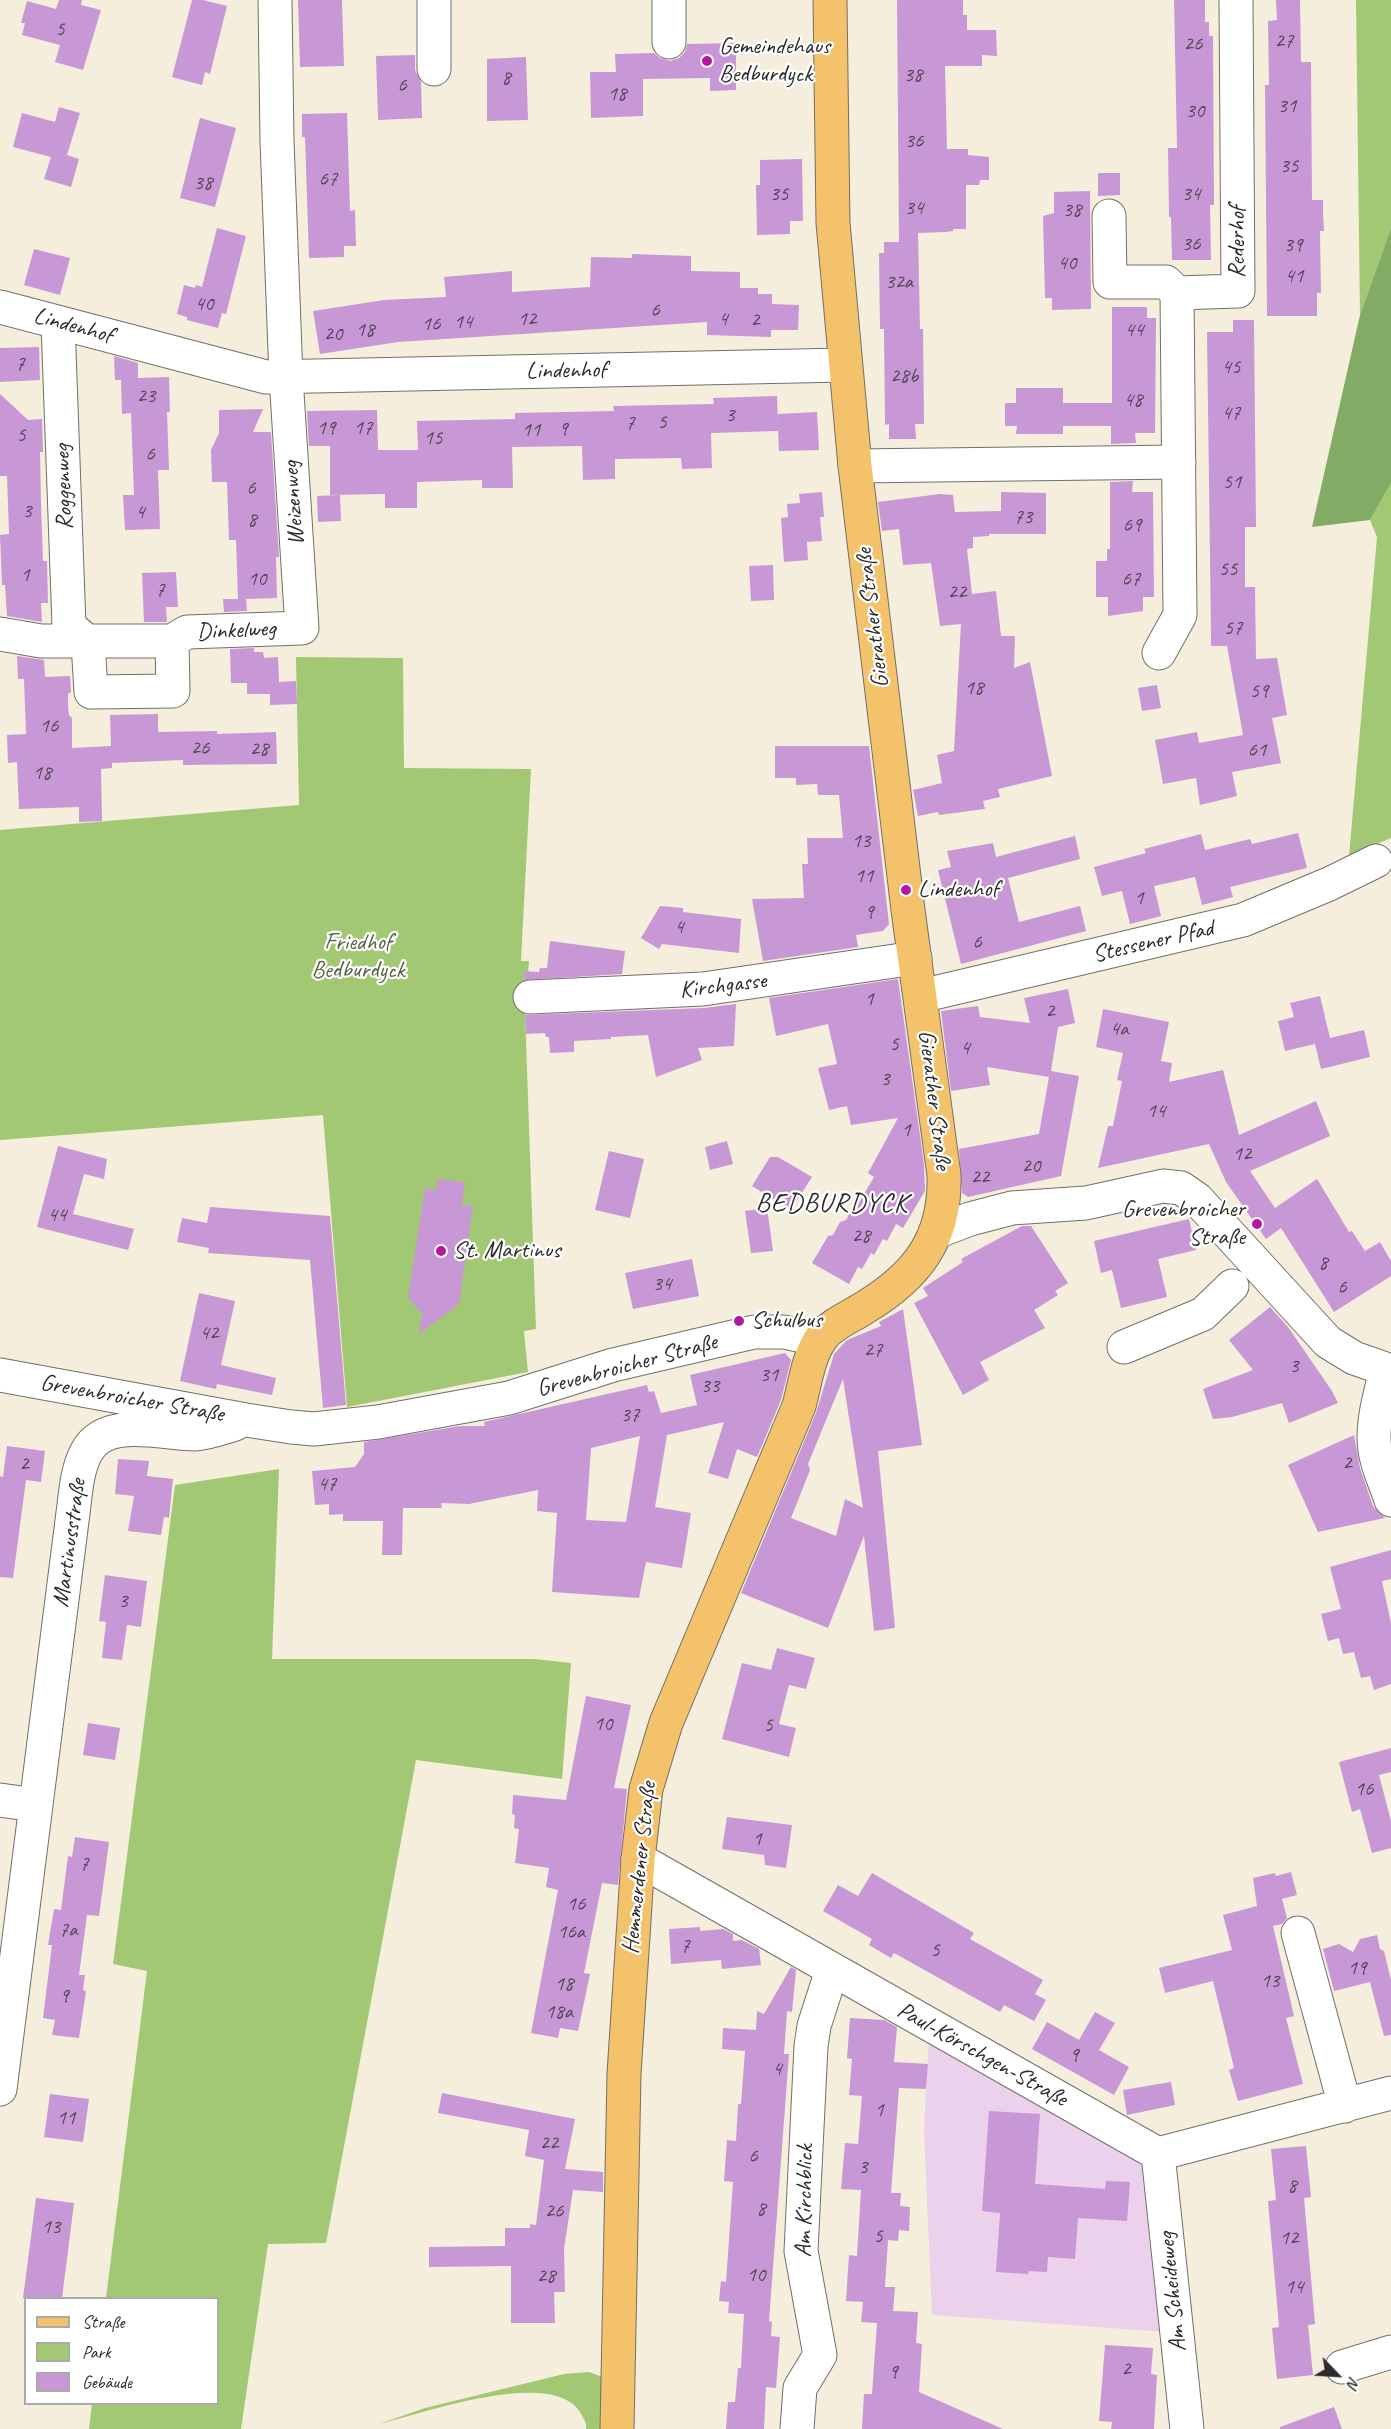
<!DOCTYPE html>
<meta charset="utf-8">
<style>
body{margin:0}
#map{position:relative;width:1391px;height:2429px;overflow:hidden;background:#f5eedc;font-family:Caveat,sans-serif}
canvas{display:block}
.legend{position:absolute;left:24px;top:2297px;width:195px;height:108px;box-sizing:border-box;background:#fff;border:2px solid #aaa;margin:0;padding:8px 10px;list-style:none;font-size:18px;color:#2b2b2b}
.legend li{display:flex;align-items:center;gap:12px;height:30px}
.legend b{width:30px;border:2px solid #aaa}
.north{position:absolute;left:1307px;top:2345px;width:60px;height:60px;-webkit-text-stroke:4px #fff;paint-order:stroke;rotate:115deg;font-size:16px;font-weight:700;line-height:24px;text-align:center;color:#2b2b2b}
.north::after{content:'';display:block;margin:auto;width:21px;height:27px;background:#2b2b2b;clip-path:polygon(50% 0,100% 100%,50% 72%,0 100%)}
</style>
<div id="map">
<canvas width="1391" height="2429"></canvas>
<ul class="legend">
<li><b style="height:8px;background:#f3c26a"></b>Straße</li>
<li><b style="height:16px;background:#a3c873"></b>Park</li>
<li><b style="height:16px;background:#c897d5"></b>Gebäude</li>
</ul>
<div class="north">N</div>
</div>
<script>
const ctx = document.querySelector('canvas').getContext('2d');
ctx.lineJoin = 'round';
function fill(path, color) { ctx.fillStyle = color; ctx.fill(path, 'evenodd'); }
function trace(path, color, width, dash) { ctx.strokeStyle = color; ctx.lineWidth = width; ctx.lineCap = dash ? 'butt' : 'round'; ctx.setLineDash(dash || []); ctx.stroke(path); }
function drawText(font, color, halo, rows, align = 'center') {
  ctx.font = font + ' Caveat,sans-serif'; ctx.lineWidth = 4.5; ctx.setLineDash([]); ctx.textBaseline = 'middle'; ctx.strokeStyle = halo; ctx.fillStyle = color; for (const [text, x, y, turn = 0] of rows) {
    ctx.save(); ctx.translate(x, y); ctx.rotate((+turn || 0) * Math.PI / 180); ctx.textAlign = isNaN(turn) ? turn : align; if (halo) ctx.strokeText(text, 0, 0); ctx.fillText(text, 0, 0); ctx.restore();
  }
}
const built = new Path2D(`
 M929,2037L1127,2148L1144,2169L1166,2332L932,2315L924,2130Z`);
const green = new Path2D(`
 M1356,0H1391V228L1360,315Z
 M1391,483V838L1349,856L1377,537L1370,520Z
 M296,657L403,658L404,768L531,769L521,961H529L525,1011L536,1329L524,1331L528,1372L347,1407L323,1115L0,1140V830L299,805Z
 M279,1469L272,1659H534L571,1663L562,1779L416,1760L326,2243L268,2244L241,2429H89L92,2404H218V2298H106L147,1971L113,1964L175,1485Z
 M589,2372L600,2376L608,2385L605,2429H586C587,2422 583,2418 580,2412C551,2367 422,2414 379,2424L425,2408L564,2374Z`);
const forest = new Path2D(`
 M1391,228V483L1370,520L1312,527L1360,315Z`);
const building = new Path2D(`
 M59,0H82L81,5L101,10L83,70L55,62L60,45L22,35L25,23H21L27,1L56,9Z
 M192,0H203L227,6L210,74L205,72L202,85L172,77Z
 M298,0H342L344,66L300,67Z
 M897,0H963V15H967V30H996L997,56L982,55V66H945L947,149H968V155L989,157V180H980L979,185H966V229H953V231L946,232L918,233L920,329H923L924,424H915L916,439H889V424L885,425L884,329H880L879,253H884V242H899Z
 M1174,0H1205V22H1209V36H1213L1214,205H1210L1211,260H1172L1171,217H1169L1168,148H1177Z
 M1276,0H1300L1301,62H1311L1312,200H1323V212L1324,231H1320L1321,293H1317V316H1267L1265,85H1269L1268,21L1277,20Z
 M736,43V90L710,91V78L643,79V116L591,118L590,72H616L615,54L654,53L660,58L670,61L679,58L685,52L687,44Z
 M415,55V70L421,82L422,118L378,120L376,56Z
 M526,57L528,120L487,121V59Z
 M59,107L80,113L67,155L79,159L71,187L44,179L51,157L13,147L22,113L55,122Z
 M347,113L350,211L355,210L356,246H344V257L309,258L305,137H302V114Z
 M200,118L236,128L215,207L180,198Z
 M802,159L803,221H790V234L757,235L756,185H760V160Z
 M1098,173H1120V195L1098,196Z
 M1090,191L1091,309L1052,310V298H1045L1043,216L1054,213V192Z
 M217,228L246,236L226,314L222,313L218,328L187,320V317L177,314L184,285L195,288L196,285L202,287Z
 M34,249L70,258L60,295L24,285Z
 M632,254L691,256V271L740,272V288H758V294H772V304L799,305L798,330H771V337L707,335V322L398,342L320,354L313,311L384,300L446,297L444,277L512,271V292L590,287L591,257L632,258Z
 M1112,307H1147V318H1156L1155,433H1135L1136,443L1111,444V426H1063V434H1016L1017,426H1005V403H1016V388H1063V403H1112Z
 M1233,320H1254L1256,527H1245V587H1255L1256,659L1277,658L1287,715L1272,718L1281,763L1232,772L1237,796L1200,805L1196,778L1163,784L1155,740L1197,732L1199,743L1243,735L1227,646H1211V635L1207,332H1233Z
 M39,347L40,380L0,382V348Z
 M114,356L138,363V378L169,377L170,412H167L169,470H158L160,529L125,530L123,495H134L131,413L122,414L121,380H115Z
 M0,394L28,420L42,419L43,452H40L41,504L43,561H47L48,603H41L42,622L7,616L5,585H2L0,535L9,534L7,476H0Z
 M777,396L778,424V414L817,412L819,450L779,451L778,431L711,433L712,468L682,469L681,458L615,459V479L583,480L582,446L512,447L513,488H482V480L417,482V508H385V494L330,495V446H309L307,411L377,410L378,450H418L417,421L515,419V413L614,411L613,406L714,404L713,398Z
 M263,409L253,432H271L279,557H276L277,598L246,599L247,611L224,612L223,599H238L236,540H229L227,482H212L211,450L219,433V410Z
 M1133,481L1132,492H1153L1154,597H1143V611L1108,616V597H1096V561H1107V549H1110V482Z
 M822,492L824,517H820L822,541L807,542L808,560L784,562L781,518L788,517L787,504L800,503L799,494Z
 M1001,492L1046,493V534H989V536L973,537V548L967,549L972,594L996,591L1001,636H1015L1014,668L1030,662L1052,776L998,789L1000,797L983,801L985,809L939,815L938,812L918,816L913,790L942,783L937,755L954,751L961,624L940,626L931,563L903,565L899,529L882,531L878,502L940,494L953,495L955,512L1001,511Z
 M340,495L341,521L318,522L317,496Z
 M773,565L774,600L751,601L749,566Z
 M176,572L178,607H166L167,622H144L142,573Z
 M254,648V652H263L264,658L278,657L279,682L296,681L297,704L270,705V694H247V683H231L230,649Z
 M17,656L44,660L45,677L70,676L71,692L68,694V705L69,715L72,718V748L111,746L110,715L158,714V732L217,731V734L276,732L277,764L183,765V760L112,763V768L101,769L102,821L79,822V807L19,809L17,762L8,763L7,735L26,734L24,679H18Z
 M1157,685L1161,708L1142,711L1138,688Z
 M775,746H869L889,924L883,931L856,935L858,947L763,961L752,899L804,898L802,864H808L807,838H843L839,795H818L817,784L796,785V778H775Z
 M1298,833L1307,868L1230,887L1233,897L1202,905L1195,877L1154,886L1161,916L1130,924L1122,891L1102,896L1094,867L1146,853L1144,849L1201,834L1205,850L1250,839L1252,844Z
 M1075,836L1080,859L1008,878L1019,922L1080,906L1086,931L961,964L938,870L951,867L947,851L993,843L996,857Z
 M660,906L683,908V912L741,919L739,953L662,944L659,949L641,938Z
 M550,941L625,951L622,974L525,980L524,971L539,972L540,968H547Z
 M898,979L924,1164L925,1191L903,1228L896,1224L887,1241L883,1239L874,1255L871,1253L862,1269L858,1267L849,1284L812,1263L828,1236L833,1235L840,1222L846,1220L853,1207L857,1206L874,1177L868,1173L898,1118L851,1125L847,1106L829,1110L818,1068L837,1064L828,1024L776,1036L769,998Z
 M1068,989L1075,1023L1058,1027L1051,1071L1079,1076L1061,1176L968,1197L962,1193L959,1149L1039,1134L1049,1077L987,1067L990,1085L951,1091L941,1011L978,1006L980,1017L1030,1023L1024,998Z
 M1320,996L1330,1038L1364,1030L1370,1057L1321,1069L1315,1044L1285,1051L1278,1021L1294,1017L1290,1003Z
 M736,1004L734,1046L698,1048L702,1060L656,1077L648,1035L611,1037V1039L574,1041V1052L550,1053L549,1037H546L545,1033L526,1034L525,1015L704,1008Z
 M1103,1009L1169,1022L1161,1061L1172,1063L1169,1082L1223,1070L1239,1135L1316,1101L1330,1136L1250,1171L1275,1208L1317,1179L1349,1232L1352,1231L1365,1251L1380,1242L1391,1261V1276L1334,1312L1281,1228L1266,1239L1226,1182L1209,1144L1098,1168L1108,1126H1113L1122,1081L1117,1080L1123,1053L1096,1047Z
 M727,1141L733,1164L710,1170L705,1147Z
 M58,1146L107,1159L104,1179L84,1174L73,1214L134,1229L128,1250L37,1227Z
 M609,1151L644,1159L630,1218L595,1210Z
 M770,1157H778L812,1177L791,1210L752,1186Z
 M437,1179L465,1182L462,1205L473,1206L459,1304L419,1334L422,1314L408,1297L425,1188L436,1191Z
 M210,1207L330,1216L346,1405L323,1408L310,1260L208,1253L209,1248L177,1242L182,1218L207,1223Z
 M767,1208L773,1251L751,1253L745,1211Z
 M1189,1219L1196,1250L1158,1259L1167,1297L1121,1308L1112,1270L1101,1273L1094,1241Z
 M1022,1226H1031L1068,1283L1055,1291L1058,1295L1034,1310L1045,1328L980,1362L989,1380L963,1395L914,1303L928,1296L923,1288L963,1262L961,1259Z
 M692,1259L699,1296L633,1309L625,1273Z
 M199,1293L235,1301L221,1365L276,1378L272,1395L217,1384L216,1389L180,1381Z
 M1270,1307L1288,1327L1332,1391L1338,1403L1289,1423L1282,1403L1232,1417L1213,1419L1203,1389L1253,1370L1229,1340Z
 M903,1309L922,1445L878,1451L895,1628L874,1631L864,1536L828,1628L741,1593L816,1413L834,1354L847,1340L881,1326L879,1322ZM843,1379L863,1508L845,1499L836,1536L791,1518L810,1470L808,1464Z
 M785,1353L791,1360L781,1400L757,1457L737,1449L728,1479L708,1473L724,1422L667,1435L655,1507L691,1513L682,1568L646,1562L639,1598L552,1592L557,1513L537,1511L538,1490L469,1504L441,1503L442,1508H403L402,1555H382L383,1521H343V1514L329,1515V1504L315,1505L312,1471L355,1467L364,1454V1442L460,1426H485L484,1422L647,1385L649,1392L654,1391L661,1413L697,1405L690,1375ZM640,1436L626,1522L586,1520L591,1448Z
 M1354,1435L1360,1468L1373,1506L1385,1518L1318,1532L1288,1465Z
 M7,1446L45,1451L41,1482L26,1480L13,1578L0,1577V1476L3,1477Z
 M118,1459L149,1461L147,1476L173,1479L169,1518L164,1517L161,1535L128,1531L134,1496L115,1494Z
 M1391,1550V1579L1382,1581L1391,1623V1684L1374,1690L1370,1676L1361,1678L1354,1652L1343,1654L1339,1638L1328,1641L1321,1614L1341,1609L1330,1567Z
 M105,1575L147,1581L141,1627L127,1625L122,1660L102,1658L106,1622L99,1621Z
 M777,1648L815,1658L806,1689L789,1685L784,1704L779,1724L796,1728L789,1757L722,1739L742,1663L771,1670Z
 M586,1696L631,1705L614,1788L627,1789L618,1885L602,1883L584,1973L590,1974L578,2031L560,2028L558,2038L531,2033L558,1890L546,1887L549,1868L515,1863L519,1829L514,1828L515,1815L512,1814L513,1795L566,1800Z
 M88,1723L120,1728L115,1760L83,1755Z
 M1391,1748V1772L1379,1775L1391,1821V1848L1372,1853L1360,1809L1352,1812L1339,1762Z
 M727,1817L792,1825L786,1868L765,1865L764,1855L722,1849Z
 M75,1837L109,1842L99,1916L87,1915L79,1975H85L83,1990L86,1991L79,2038L52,2035L55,2020L43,2018L52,1945H48L54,1909L61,1910L68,1856L72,1857Z
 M1291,1872L1297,1895L1282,1899L1287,1918L1282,1924L1273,1926L1294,2016L1286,2018L1303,2084L1238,2101L1229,2070L1234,2068L1213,1981L1165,1993L1159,1968L1232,1950L1223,1915L1257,1906L1253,1878L1275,1873L1276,1876Z
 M872,1873L974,1933L970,1939L1043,1980L1035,1994L1046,2000L1034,2021L1004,2005L1000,2012L894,1953L891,1958L869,1945L872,1939L823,1911L838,1885L858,1896Z
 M700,1927V1931L723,1929L733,1934V1941L742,1940L759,1949L761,1965L722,1969L721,1960L671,1964L669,1929Z
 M1377,1935L1380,1949L1384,1951L1391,1980V2035L1384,2036L1370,1982L1334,1991L1323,1949L1339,1944L1353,1952L1360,1939Z
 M791,1967L796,1970L792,2012L787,2011L784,2054H789L769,2321L772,2322L771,2336L780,2337L776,2388L766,2387L764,2429H726L728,2402H735L738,2368H741L744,2314L728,2313L729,2302L719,2301L721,2281L726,2282L733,2182L724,2181L727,2140L736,2141L738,2104H741L745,2051L722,2049L723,2028L756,2030L757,2011L764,2014Z
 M1095,2012L1115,2023L1099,2050L1129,2067L1114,2095L1032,2049L1047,2022L1079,2040Z
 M850,2018L884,2020L897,2027L894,2062L928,2064L926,2089L899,2088L891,2193H901L900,2206L910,2207L909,2231L899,2230L898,2241L888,2240L885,2287H895L893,2311L918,2312L916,2343L922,2344L919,2392L1003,2429H862L864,2394H872L877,2323L861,2322L863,2302L846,2301L849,2255L857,2256L861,2190L841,2189L845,2143L858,2144L862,2096L849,2095L852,2059L847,2058Z
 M1171,2082L1175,2105L1127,2115L1123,2090Z
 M442,2093L575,2119L565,2169L603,2172V2192L573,2190L564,2249L565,2292H554L555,2323H511V2266L429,2267V2247L505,2246V2228H530V2224L536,2225L544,2160L525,2156L529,2130L438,2113Z
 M50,2094L89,2099L83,2142L44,2137Z
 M989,2111L1040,2114L1035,2184L1105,2189L1106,2181L1130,2182L1127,2221L1078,2218L1075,2259L1048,2257L1047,2272L1029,2271L1028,2274L996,2272L1000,2213L982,2211Z
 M1306,2146L1311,2197L1304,2198L1315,2324L1308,2325L1313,2375L1277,2379L1272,2328L1279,2327L1268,2201L1276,2200L1271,2149Z
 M36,2198L74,2203L62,2298H23Z
 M1105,2345L1153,2348L1151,2374L1157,2375L1154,2429H1111L1112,2422L1099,2421Z
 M1334,2407L1342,2429H1280V2427Z`);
const minor = new Path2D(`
 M434,0V69
 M669,0V42
 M1109,216L1110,282H1166L1177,293
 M0,307L266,377L845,365
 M58,323L69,626L88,642L91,692L173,691L172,641
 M855,466L1179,462
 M0,634L41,641H172L187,632L302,628L286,377L277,141L275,0
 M1159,653L1180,615L1177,293L1238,291L1236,0
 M921,996L1243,920L1329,884L1376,861
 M530,997L703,989L915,958
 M936,1232L970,1219L1012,1208L1086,1203L1163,1186L1181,1188L1197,1199L1328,1342L1354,1358L1391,1371
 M1124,1347L1203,1314L1232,1286
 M1386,1370C1380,1396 1371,1424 1375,1450C1377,1467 1386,1484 1391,1500
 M0,1375L246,1420L291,1427L314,1429L378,1422L509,1398L613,1365L754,1332H784L820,1340
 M0,1800L36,1805
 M638,1859L1158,2154L1391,2093
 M1298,1933L1345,2106
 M0,2089L74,1505C76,1487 78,1467 87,1451C107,1416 162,1434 195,1434C209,1433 222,1428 235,1424
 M1158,2154L1187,2429
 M1342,2367L1391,2352
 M797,2429L800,2388L820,2355L801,2251L811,2046L814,2026L832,1970`);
const major = new Path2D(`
 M617,2429L624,2074L638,1859L646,1789L666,1723L799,1406C805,1384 808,1356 822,1337C832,1324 850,1317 864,1308C917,1276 946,1239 944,1175L908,910L855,466L833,223L830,0`);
const markers = [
 [707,61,6,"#b5179e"],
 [906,890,6,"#b5179e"],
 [1257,1224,6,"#b5179e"],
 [441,1251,6,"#b5179e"],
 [739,1321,6,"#b5179e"]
];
const numberNames = [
 ["5",60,29],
 ["27",1284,41],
 ["26",1193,44],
 ["38",913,75],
 ["8",506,78],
 ["6",402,85],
 ["18",617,94],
 ["31",1287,106],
 ["30",1195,111],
 ["36",914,141],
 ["35",1289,166],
 ["67",328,179],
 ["38",203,183],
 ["35",779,194],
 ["34",1191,194],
 ["34",914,208],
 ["38",1072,210],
 ["36",1191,244],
 ["39",1293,245],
 ["40",1067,263],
 ["41",1294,276],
 ["32a",899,282],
 ["40",204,304],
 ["6",655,310],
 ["12",527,319],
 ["4",723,319],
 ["2",755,320],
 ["14",463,322],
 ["16",431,324],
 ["18",365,330],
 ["44",1134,330],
 ["20",333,334],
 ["7",20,364],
 ["45",1231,367],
 ["28b",904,376],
 ["23",146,396],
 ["48",1133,400],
 ["47",1231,413],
 ["3",730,415],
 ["5",662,422],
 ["7",630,423],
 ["19",326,428],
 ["17",363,428],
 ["9",563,429],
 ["11",531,430],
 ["5",21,435],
 ["15",433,438],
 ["6",150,454],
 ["51",1232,482],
 ["6",251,488],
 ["3",27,511],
 ["4",140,512],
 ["73",1023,517],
 ["8",252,520],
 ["69",1132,525],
 ["55",1228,569],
 ["1",25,575],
 ["10",257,579],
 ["67",1131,579],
 ["7",160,590],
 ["22",957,592],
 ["57",1233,628],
 ["18",974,688],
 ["59",1259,691],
 ["16",49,726],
 ["26",200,748],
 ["28",259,749],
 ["61",1257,750],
 ["18",42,773],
 ["13",861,841],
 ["11",864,876],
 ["1",1139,898],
 ["9",869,912],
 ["4",679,927],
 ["6",977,942],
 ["1",869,999],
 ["2",1050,1011],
 ["4a",1119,1029],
 ["5",894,1044],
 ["4",965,1048],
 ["3",885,1079],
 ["14",1156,1111],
 ["1",906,1130],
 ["12",1242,1154],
 ["20",1031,1166],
 ["22",980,1177],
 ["44",57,1215],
 ["28",861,1236],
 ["8",1323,1263],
 ["34",662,1284],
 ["6",1342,1287],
 ["42",209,1333],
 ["27",873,1350],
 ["3",1294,1366],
 ["31",769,1375],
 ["33",710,1386],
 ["37",630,1415],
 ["2",1347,1463],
 ["2",24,1464],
 ["47",327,1484],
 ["3",123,1601],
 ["10",603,1724],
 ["5",768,1725],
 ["16",1364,1789],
 ["1",757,1839],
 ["7",84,1864],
 ["16",576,1904],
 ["7a",68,1930],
 ["16a",571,1932],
 ["7",685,1946],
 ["5",935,1950],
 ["19",1357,1968],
 ["13",1270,1981],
 ["18",564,1984],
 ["9",64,1996],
 ["18a",559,2012],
 ["9",1074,2055],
 ["4",777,2069],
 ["1",879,2110],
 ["11",66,2118],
 ["22",549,2143],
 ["6",753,2156],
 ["3",863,2167],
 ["8",1292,2186],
 ["8",761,2209],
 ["26",554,2211],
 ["13",51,2227],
 ["5",878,2236],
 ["12",1289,2238],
 ["10",756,2275],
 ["28",546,2276],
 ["14",1294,2287],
 ["2",1126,2369],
 ["9",893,2372]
];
const poiNames = [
 ["Gemeindehaus",719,47],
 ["Bedburdyck",719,75],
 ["Lindenhof",918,890],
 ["Grevenbroicher",1245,1210,"right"],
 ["Straße",1245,1238,"right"],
 ["St. Martinus",453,1251],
 ["Schulbus",751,1321]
];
const streetNames = [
 ["Rederhof",1238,242,-90],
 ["Lindenhof",73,326,15],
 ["Lindenhof",566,371,-1],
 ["Roggenweg",64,487,-92],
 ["Weizenweg",294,503,-94],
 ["Gierather Straße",873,618,-97],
 ["Dinkelweg",236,631,-3],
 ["Stessener Pfad",1153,942,-13],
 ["Kirchgasse",723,986,-7],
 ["Gierather Straße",934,1100,83],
 ["Grevenbroicher Straße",627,1366,-15],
 ["Grevenbroicher Straße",132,1399,10],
 ["Martinusstraße",70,1543,-82],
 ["Hemmerdener Straße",640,1868,-84],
 ["Paul-Körschgen-Straße",982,2055,29],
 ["Am Kirchblick",805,2201,-89],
 ["Am Scheideweg",1173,2292,-96]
];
const parkNames = [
 ["Friedhof",358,943],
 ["Bedburdyck",358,971]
];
const quarterNames = [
 ["BEDBURDYCK",832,1204]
];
fill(built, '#ebd1eb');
fill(green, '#a3c873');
fill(forest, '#82ac65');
fill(building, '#c897d5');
trace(minor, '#726f69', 35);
trace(major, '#726f69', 35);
trace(minor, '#fff', 33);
trace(major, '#f3c26a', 33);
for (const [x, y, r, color] of markers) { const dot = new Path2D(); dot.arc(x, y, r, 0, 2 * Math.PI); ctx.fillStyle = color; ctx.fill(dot); trace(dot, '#fff', 2); }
drawText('21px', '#524656', null, numberNames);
drawText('24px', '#2b2b2b', '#fff', poiNames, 'left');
drawText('24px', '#2b2b2b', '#fff', streetNames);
drawText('24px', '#556244', '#fff', parkNames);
ctx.letterSpacing = '1.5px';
drawText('27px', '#2b2b2b', '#fff', quarterNames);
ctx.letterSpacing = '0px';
</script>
